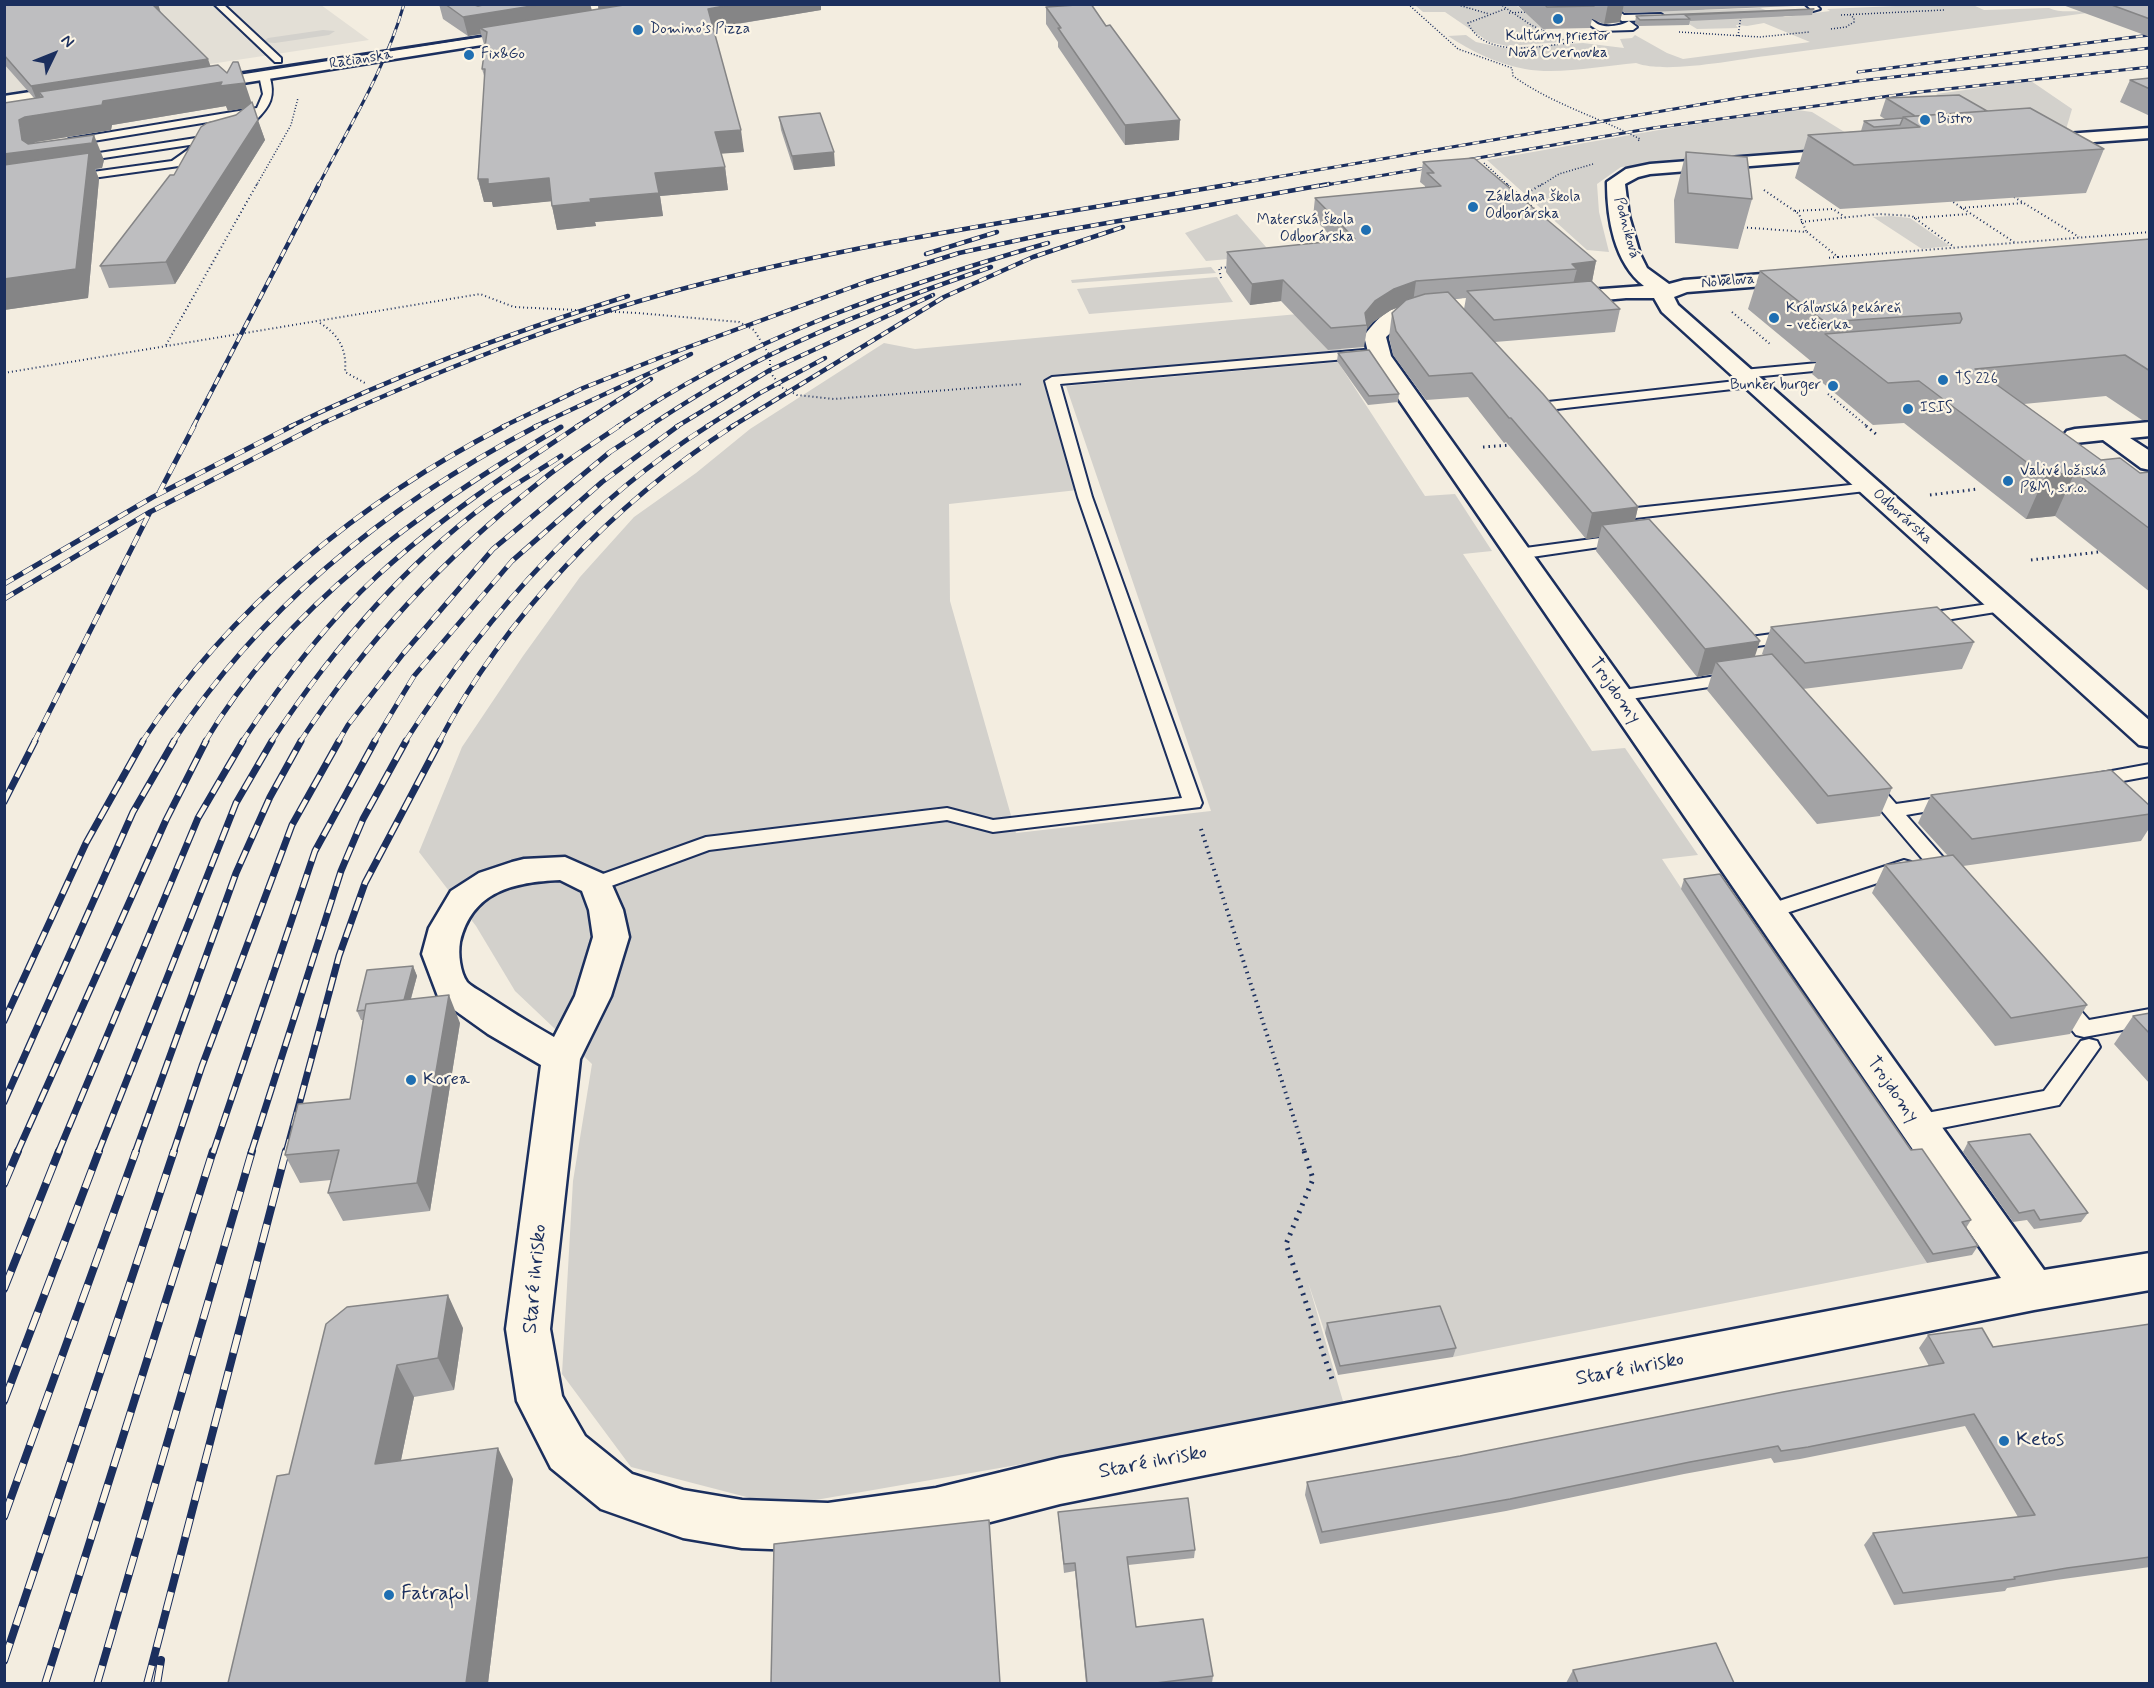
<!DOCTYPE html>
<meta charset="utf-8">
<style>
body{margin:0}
#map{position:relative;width:2154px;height:1688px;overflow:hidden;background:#f3ede0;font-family:Mynerve,sans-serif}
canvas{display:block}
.frame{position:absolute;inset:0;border:6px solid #1b2f5e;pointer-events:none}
.north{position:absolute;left:24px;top:24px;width:60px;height:60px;-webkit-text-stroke:4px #fcf5e5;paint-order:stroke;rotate:47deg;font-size:16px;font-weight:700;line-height:24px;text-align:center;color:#1b2f5e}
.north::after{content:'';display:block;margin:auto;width:21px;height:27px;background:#1b2f5e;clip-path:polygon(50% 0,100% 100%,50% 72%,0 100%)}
</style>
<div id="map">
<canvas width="2154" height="1688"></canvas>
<div class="frame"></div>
<div class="north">N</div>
</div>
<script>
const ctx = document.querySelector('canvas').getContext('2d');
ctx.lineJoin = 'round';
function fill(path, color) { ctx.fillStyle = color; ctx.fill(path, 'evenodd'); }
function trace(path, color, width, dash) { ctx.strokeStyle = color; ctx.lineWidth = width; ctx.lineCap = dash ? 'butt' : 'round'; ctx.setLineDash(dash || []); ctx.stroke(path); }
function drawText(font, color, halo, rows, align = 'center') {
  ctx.font = font + ' Mynerve,sans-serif'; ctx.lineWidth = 4.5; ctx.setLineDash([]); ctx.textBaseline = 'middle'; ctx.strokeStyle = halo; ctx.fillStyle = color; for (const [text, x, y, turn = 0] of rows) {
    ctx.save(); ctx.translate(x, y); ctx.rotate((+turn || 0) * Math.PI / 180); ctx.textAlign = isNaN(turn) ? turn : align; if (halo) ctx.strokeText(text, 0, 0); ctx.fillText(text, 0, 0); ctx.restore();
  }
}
const built = new Path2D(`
 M5,5H321L369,40L5,95Z`);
const green = new Path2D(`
 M1941,4L1973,5L1984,10L2049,8C2061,14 2074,9 2087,13C1980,27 1873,42 1766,56C1734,60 1665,74 1636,63C1602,66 1558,75 1525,69C1497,64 1471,51 1448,36L1466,35L1476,42L1504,48L1583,43L1624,48L1620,39L1632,38L1635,35L1667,53L1683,59L1810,42L1764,23L1747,26L1736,25L1738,28L1697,29L1674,15L1635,17L1619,5H1696L1705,10L1760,8L1785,17L1830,11L1827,9Z
 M1415,5H1516L1561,42L1507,46L1489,42L1445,12H1423Z
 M323,30L335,31L329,35L275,43L263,42L268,38Z
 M2031,81L2072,109L2065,133L2008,137L1936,94Z
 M1797,110L1812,112L1869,147L1708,158L1621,167L1597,184L1599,212L1609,252L1587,250L1487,160L1676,127Z
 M1237,214L1273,255L1206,261L1185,233Z
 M1891,216L1910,218L1950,246L1922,249L1873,217Z
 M1211,267L1216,273L1072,283L1071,280Z
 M1217,277L1233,302L1089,314L1077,289Z
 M1331,311L1319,327L1342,350L1050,380L1087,489L949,504L950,601L1016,833L1211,811L1066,386L1338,362L1425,496L1455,494L1492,551L1463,554L1592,751L1625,748L1698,855L1662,859L1927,1263L1453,1357L1437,1316L1325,1333L1308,1282L1345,1408L781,1506L631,1467L562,1374L573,1181L592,1064L515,991L476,926L419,852L462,747L523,656L580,577L634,517L696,473L750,429L884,343L915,349Z`);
const pathFar4 = new Path2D(`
 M1408,4L1458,49L1512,68L1513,76C1552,104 1598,117 1640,139L1638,141
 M1455,4L1489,14
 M1500,4L1531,25L1566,41
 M1505,9L1468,23C1485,60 1542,46 1575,42
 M1509,13L1525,12
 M1841,15L1944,10
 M1831,29L1846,27L1854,22V18L1850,15
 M1679,32L1760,37L1809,32
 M1738,36L1741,16
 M1484,163L1509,186
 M256,186L291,125L298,98
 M1540,186L1559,174L1593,164`);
const pathFar3 = new Path2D(`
 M1507,184L1541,215
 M1764,190L1799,214L1806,231
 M1521,197L1542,184
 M2014,197L2079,237
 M1950,200L2014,242
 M1961,208L2023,203
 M1795,211L1833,209L1845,217
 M1914,218L1969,214
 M1801,222L1879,214L1912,216L1954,247
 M1739,227L1807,232L1838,257L1827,258
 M1838,257L2150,232
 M1221,278L1219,268L1230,267
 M1732,312L1770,344
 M320,323C339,335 347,349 345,372L365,383
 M166,345L257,184
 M4,373L480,294L514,307L638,313L739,322L754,330L770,356V372L781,387L797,395L834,399L1023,384
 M1828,394L1868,427`);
const pathFar2 = new Path2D(`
 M1866,426L1876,434
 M1483,447L1511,445
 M1930,495L1978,489
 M2031,560L2099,552`);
const pathFar1 = new Path2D(`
 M1201,829L1305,1153`);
const path = new Path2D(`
 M1304,1151L1313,1179L1286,1244L1333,1382`);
const lane = new Path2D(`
 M214,4H223L281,58V62H275Z
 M1600,4H1610L1624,15L1661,14L1665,17L1661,20L1622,21Z
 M1805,4H1815L1820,9L1813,11Z
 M1587,19C1594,19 1594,23 1600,25C1609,28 1623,25 1629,21L1637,27L1633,30L1599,31L1587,23Z
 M264,72L269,75C276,96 270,107 255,121H249L247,119L251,115L69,145L64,142L69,139L257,108L263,94L259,75Z
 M209,136L214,139L213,141L179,166L71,181L66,178L71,175L172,161L196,144L77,162L72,159L73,157Z
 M1364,350L1370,354L1369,357L1060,384L1092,497L1202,803L1200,807L993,832L947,820L709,850L603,889L596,891L589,889L586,884L589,879L706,837L947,808L993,820L1182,798L1078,497L1045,381L1052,377Z
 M1839,361L1844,362L1846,365L1844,368L1743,378L1736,374L1743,370Z
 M1754,379L1761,383L1759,386L1539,411L1532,407L1539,403Z
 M1869,483L1876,487L1874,490L1627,519L1619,514L1627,509Z
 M1622,535L1627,537L1630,540L1627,543L1518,559L1510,554L1518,549Z
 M2002,602L2008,604L2010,607L2008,610L1921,624L1913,619L1921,614Z
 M1794,631L1802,636L1800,640L1743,648L1735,643L1743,638Z
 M1736,673L1742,674L1745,678L1742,682L1617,701L1611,700L1608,696L1611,692L1617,691Z
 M2150,764V776L2090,787L2083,785L2081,781L2083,777L2090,775Z
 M1868,778L1875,780L1896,804L1951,796L1958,798L1960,802L1958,806L1906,815L1956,872L1959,877L1956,882L1949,884L1942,882L1859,784L1861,780Z
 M1904,860L1911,862L1914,867L1911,872L1768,919L1761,917L1758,912L1761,907Z
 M2060,994L2068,996L2089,1020L2150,1009V1025L2084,1037L2076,1035L2049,1002L2052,996Z
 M2089,1039L2097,1041L2100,1047L2059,1105L1916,1133L1908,1131L1904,1124L1908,1117L1916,1115L2044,1091L2081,1041Z`);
const street = new Path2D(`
 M581,4H597L603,11L596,15L591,14Z
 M2150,128V138L2038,146L2032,145L2029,141L2032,137L2038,136Z
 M1845,149L1851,150L1854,154L1851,158L1650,174L1638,177L1625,184L1629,216L1640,254L1647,268L1669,284L1684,280L1802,271L1809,273L1812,277L1809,281L1802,283L1687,292L1674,297L1678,305L2150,721V747L2139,745L1662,312L1654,298H1626L1561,304L1554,302L1551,298L1554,294L1561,292L1644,286C1614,263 1607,218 1607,182L1626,169L1650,164Z
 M1510,296L1517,298L1520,302L1517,306L1407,318L1386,337L1391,356L2044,1270L2150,1253V1290L2034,1310L1060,1504L936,1536L828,1551L742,1548L683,1538L601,1509L551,1468L517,1401L506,1329L541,1065L488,1034L439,999L422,954L429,928L451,891L479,873L512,862L524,859L565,857L608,876L623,910L629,937L611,996L580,1059L550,1329L562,1396L585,1436L632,1474L683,1490L742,1500L828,1503L936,1488L1060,1458L2001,1278L1369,356L1364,336C1372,325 1382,313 1395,308C1425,297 1477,298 1510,296ZM560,880L582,891L589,910L593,937L575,996L554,1037C529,1023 506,1008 483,993C478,990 471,986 467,982C460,972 458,954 460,942C472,891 514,882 560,880Z
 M2150,422V436L2130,438L2150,451V470L2141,468L2103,440L2075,443L2067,441L2063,436L2067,431L2075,429Z`);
const secondary = new Path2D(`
 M527,30L532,31L534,34L532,37L199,90L191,85L199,80Z
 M76,85L84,90L82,93L4,106V96Z`);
const tram = new Path2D(`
 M227,76L497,34`);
const railFar4 = new Path2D(`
 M1858,72L2150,35
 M1460,161L1653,128L1919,92L2150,67
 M318,186C349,127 386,68 404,4
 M1224,186L1744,97L1858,81L2150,48
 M1320,186L1437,166`);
const railFar3 = new Path2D(`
 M926,254L997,232
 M193,427L319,184
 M289,427C398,374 512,332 628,296
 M314,427C433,373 555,323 682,289C862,241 1048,216 1232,184
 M502,427L583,388L664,356L866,282L959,253L1056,232L1329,184
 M534,427L691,354
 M576,427L651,379
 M617,427C746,338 899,286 1048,243
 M648,427C687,401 728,376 770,355C841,320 916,293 991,267
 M676,427L770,370L933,295
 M706,427L760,393L825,358
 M731,427L944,297L1033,257L1123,227`);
const railFar2 = new Path2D(`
 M159,493L194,426
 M4,584L153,497L292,426
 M4,599L150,512L317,426
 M34,742L150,512
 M142,742C230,607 362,500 505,426
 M173,742C263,604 392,502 537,426
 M205,742C287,604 425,507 561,427
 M242,742C281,683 325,624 377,576C439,519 509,472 578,426
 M271,742C329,654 403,566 488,503C511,486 537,472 561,456
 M300,742C365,642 447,555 541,481C565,461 593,444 619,426
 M338,742L348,725L403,654L493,549L610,452L650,426
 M374,742L414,676L512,561L602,482L678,426
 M405,742C484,618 583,505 708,426
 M439,742C505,616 614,503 733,426`);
const railFar1 = new Path2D(`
 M4,802L35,741
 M4,1021L86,843L143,741
 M4,1102L133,812L174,741
 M17,1153L166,820L206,741
 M58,1153L198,818L243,741
 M98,1153L236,803L272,741
 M135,1153L236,873L270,797L301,741
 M173,1153L202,1066L292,825L339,741
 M213,1153L315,851L375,741
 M251,1153L341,871L363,819L406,741
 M286,1153L339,956L365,883L440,741`);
const rail = new Path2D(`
 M4,1184L18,1151
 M4,1289L59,1151
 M4,1401L99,1151
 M4,1517L136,1151
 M4,1661L174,1151
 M45,1684L213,1151
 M97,1684L252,1151
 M147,1684L286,1151
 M157,1684L161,1660`);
const wall = new Path2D(`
 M4,4H158L161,13L210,66L251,102L265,140L175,284L109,288L100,266L174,175L244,108L228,111L226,106L112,125L111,130L36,142L32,144L104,160L102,168L95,169L99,179L88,298L4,310L34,98L4,64Z
 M439,4H590L592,10L598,9V4H830L821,6V10L713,28L744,152L721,153L725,167L728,190L660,196L663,216L595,222L596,226L557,230L551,201L493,207L492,202H484L478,179L485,79L482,69L485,48L481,34L468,36L443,19Z
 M1516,4H1795V6L1625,13L1622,11L1620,22L1604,24L1592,19L1590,28L1543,29Z
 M2060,4H2150V37Z
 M1046,7L1106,26L1179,140L1125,145L1058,47V42L1046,24Z
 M1814,9L1812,15L1690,21L1689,25L1639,26L1635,23L1636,16Z
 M2150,78V116L2120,102L2130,80Z
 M1886,98L1987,111L2104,149L2086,193L1840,209L1795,178L1808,135L1861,131L1864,121L1885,119L1880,116Z
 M779,117L835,166L794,170L781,130Z
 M1686,152L1752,199L1738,249L1675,243L1674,200Z
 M1423,162L1596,261L1592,281L1620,309L1615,332L1495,342L1638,507L1635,521L1755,657L1764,655L1762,654L1771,627L1974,642L1962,669L1803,689L1892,788L1880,816L1817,824L1707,690L1712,674L1697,677L1596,551L1599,537L1586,539L1506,442L1504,443L1468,397L1426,400L1393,355L1389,337L1392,313L1399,307L1391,310L1373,322L1367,329L1364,347L1328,350L1281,301L1250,305L1226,272L1227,252L1335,241L1313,217L1315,198L1425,188V186L1420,182ZM1466,298L1464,309L1454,299Z
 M2150,239V420H2142L2106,396L2024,404L2101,460L2140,473L2150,472V592L2055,516L2026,519L1904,423L1873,425L1812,374L1816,362H1812L1748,309L1760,271Z
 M1338,353L1399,394L1398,402L1368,405L1337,361Z
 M1931,795L2150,814V827L2141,841L1963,866L2087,1005L2070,1034L1995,1046L1872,893L1885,865L1948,856L1918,823Z
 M1684,879L1971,1220L1966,1228L1978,1246L1972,1255L1927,1263L1681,889Z
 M413,966L417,976L411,999L460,1023L430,1211L343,1221L328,1193L331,1180L300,1183L285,1155L350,1099L363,1020H361L357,1011Z
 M2150,1013V1084L2114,1044L2133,1016Z
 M1968,1142L2088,1213L2081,1222L2034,1229L2027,1220L2013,1222L1963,1152Z
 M347,1307L463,1328L454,1390L414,1397L401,1460L513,1479L488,1683H228L289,1474Z
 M1327,1323L1456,1348L1453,1357L1338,1375L1325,1333Z
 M2150,1324V1567L2056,1580L2007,1588L2005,1591L1894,1605L1864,1545L1873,1533L2018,1517L1965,1426L1800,1459L1774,1463L1771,1458L1684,1474L1506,1511L1320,1544L1305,1495L1307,1482L1460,1456L1929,1366L1919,1348L1928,1335L1993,1347Z
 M1058,1512L1195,1550L1194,1558L1128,1565L1136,1627L1213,1676L1212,1683H1086L1075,1571L1064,1573Z
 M1573,1670L1734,1683H1566Z`);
const shadedWall = new Path2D(`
 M149,4H158L161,15Z
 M504,4H590L593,17L487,32L480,28L481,34L468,36L463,17Z
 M598,4H670L600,16Z
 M735,4H830L821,6V10L711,28L708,9Z
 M1608,4H1624L1620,22L1604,24Z
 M208,59L214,76L39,92L43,103H38L31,86Z
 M222,82L245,83L253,107L228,111L226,106L112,125L111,130L36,142L30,145L94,135L104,160L102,168L95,169L99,179L88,298L4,310V154L22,140L19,120L25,117L103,101Z
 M258,120L265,140L175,284L166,262Z
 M1180,120L1179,140L1125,145V125Z
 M741,130L744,152L718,154L715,132Z
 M834,152L835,166L794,170L792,156Z
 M725,167L728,190L660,196L663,216L595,222L596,226L557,230L552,206L590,199L655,173Z
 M549,178L554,201L493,207L492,202H484L478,179Z
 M1596,261L1592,282L1573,284L1577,269L1572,264Z
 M1283,280L1281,301L1250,305L1252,284Z
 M1416,281L1413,302L1391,310L1373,322L1367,329V325L1365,313L1375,301L1394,289Z
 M2075,472L2055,516L2026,519L2045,476Z
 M1638,507L1632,533L1602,525L1599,537L1586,539L1592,513Z
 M1760,641L1751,668L1716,662L1712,674L1697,677L1705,649Z
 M413,966L417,976L406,1016L402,1006Z
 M449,995L460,1023L430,1211L417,1183Z
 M448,1295L463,1328L454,1390L438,1358Z
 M397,1365L414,1397L394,1494L375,1464Z
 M498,1448L513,1479L488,1683H466Z`);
const building = new Path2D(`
 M4,4H152L208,59L31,86L4,55Z
 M445,4H471L478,6L488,4H544L463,17Z
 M630,4H735L708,9L741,130L715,132L725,167L655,173L659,193L590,199L591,202L552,206L549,178L488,184V179H478L485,69H482L487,32L480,28Z
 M1091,4L1106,26L1110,25L1180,120L1125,125L1058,28H1061L1046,7Z
 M1544,4H1593L1594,6L1547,7Z
 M2109,4H2150V19Z
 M1814,9L1685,15L1690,19L1640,20L1636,16Z
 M233,62H238L245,83L220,86L222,82L103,101L102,105L25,117L19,120L22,140L28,144L94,135L92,143L4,154V103L43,97L39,92L218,65L227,73Z
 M2150,78V89L2130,80Z
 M1959,95L1987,111L1915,116L1886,98Z
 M252,102L258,120L166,262L100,266L170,175H174L201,127L207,123L236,115Z
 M2030,108L2104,149L1854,165L1808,135L1920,127L1903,117Z
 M820,113L834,152L792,156L779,117Z
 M1903,118L1900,125L1874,127L1864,121Z
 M1686,152L1747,157L1752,199L1688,193Z
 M89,153L76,269L4,279V165Z
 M1474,158L1596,261L1572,264L1577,269L1416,281L1394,289L1375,301L1365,313L1367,325L1331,328L1283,280L1252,284L1227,252L1355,239L1315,198L1441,186L1427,173H1434L1423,162Z
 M2150,239V371L2125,355L1975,369L2101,460L2120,458L2140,473L2150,472V529L2075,472L2045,476L1919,381L1888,383L1825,334L1960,323L1962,319L1960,313L1825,322L1760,271Z
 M1591,281L1620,309L1494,320L1467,291Z
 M1448,292L1543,394L1638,507L1592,513L1511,418H1509L1472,373L1429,376L1396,331L1392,313L1406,300L1425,294Z
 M1369,350L1399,394L1369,396L1338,353Z
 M1649,519L1760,641L1705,649L1602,525Z
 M1937,607L1974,642L1805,663L1771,627Z
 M1772,654L1892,788L1828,796L1716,662Z
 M2111,770L2150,806V814L1972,839L1931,795Z
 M1953,855L2087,1005L2011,1018L1885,865Z
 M1720,874L1911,1150L1922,1149L1971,1220L1962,1222L1978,1246L1933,1254L1684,879Z
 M413,966L404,1000L366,1004L365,1010L357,1011L367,970Z
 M449,995L417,1183L328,1193L339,1150L285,1155L298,1104L350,1099L366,1004Z
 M2150,1013V1034L2133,1016Z
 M2030,1134L2088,1213L2040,1220L2034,1210L2019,1213L1968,1142Z
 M448,1295L438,1358L397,1365L375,1464L498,1448L466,1683H228L277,1476L289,1474L326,1324L347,1307Z
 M1440,1306L1456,1348L1340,1366L1327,1323Z
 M2150,1324V1557L2067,1568L2014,1577L2015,1579L1903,1593L1873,1533L2035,1515L1974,1414L1808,1447L1781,1451L1778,1446L1690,1462L1510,1499L1322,1532L1307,1482L1460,1456L1783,1392L1944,1363L1928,1335L1982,1328L1993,1347Z
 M1188,1498L1195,1550L1127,1557L1136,1627L1203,1619L1213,1676L1156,1683H1087L1075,1563L1064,1564L1058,1512Z
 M989,1520L1000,1683H771L774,1544Z
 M1716,1643L1734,1683H1578L1573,1670Z`);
const markers = [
 [1558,19,6,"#1f6fb2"],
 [638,30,6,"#1f6fb2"],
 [469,55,6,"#1f6fb2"],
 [1925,120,6,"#1f6fb2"],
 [1473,207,6,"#1f6fb2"],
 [1366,230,6,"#1f6fb2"],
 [1774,318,6,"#1f6fb2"],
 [1943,380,6,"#1f6fb2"],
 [1833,386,6,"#1f6fb2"],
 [1908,409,6,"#1f6fb2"],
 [2008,481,6,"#1f6fb2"],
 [411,1080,6,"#1f6fb2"],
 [2004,1441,6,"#1f6fb2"],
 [389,1595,6,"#1f6fb2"]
];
const farPoinames = [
 ["Domino’s Pizza",650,30],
 ["Kultúrny priestor",1558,37,"center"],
 ["Nová Cvernovka",1558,54,"center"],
 ["Fix&Go",481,55],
 ["Bistro",1937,120],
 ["Základna škola",1485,198],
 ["Odborárska",1485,215],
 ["Materská škola",1354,221,"right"],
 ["Odborárska",1354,238,"right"],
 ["Kráľovská pekáreň",1786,309],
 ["- večierka",1786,326],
 ["TS 226",1955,380],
 ["Bunker burger",1821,386,"right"],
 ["ISIS",1920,409],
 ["Valivé ložiská",2020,472],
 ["P&M, s.r.o.",2020,489]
];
const farStreetnames = [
 ["Račianska",361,60,-9],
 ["Podniková",1626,228,75],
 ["Nobelova",1728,282,-5],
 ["Odborárska",1902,517,42]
];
const streetNames = [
 ["Trojdomy",1614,691,55],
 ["Trojdomy",1892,1090,55]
];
const poiNames = [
 ["Korea",423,1080]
];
const nearStreetnames = [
 ["Staré ihrisko",536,1279,-85],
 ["Staré ihrisko",1630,1370,-11],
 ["Staré ihrisko",1153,1463,-11]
];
const nearPoinames = [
 ["Ketos",2016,1441],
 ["Fatrafol",401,1595]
];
fill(built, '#e3dfd6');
fill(green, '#d3d1cc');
trace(lane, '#1b2f5e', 4);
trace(street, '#1b2f5e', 5);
trace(secondary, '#1b2f5e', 5);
trace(pathFar4, '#1b2f5e', 1.5, [1, 2]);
trace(pathFar3, '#1b2f5e', 2, [1, 3]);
trace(pathFar2, '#1b2f5e', 3, [1.5, 4]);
trace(pathFar1, '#1b2f5e', 4, [1.5, 4.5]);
trace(path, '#1b2f5e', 5, [2, 6]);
fill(lane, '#fcf5e5');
fill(street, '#fcf5e5');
fill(secondary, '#fcf5e5');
trace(tram, '#1b2f5e', 1.5);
trace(railFar4, '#1b2f5e', 3);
trace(railFar3, '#1b2f5e', 4.5);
trace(railFar2, '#1b2f5e', 5);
trace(railFar1, '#1b2f5e', 7);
trace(rail, '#1b2f5e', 8);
trace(railFar4, '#fcf5e5', 2, [7]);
trace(railFar3, '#fcf5e5', 3, [8]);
trace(railFar2, '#fcf5e5', 4, [11]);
trace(railFar1, '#fcf5e5', 4.5, [14]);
trace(rail, '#fcf5e5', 6, [19]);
fill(wall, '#a3a3a5');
fill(shadedWall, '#858586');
fill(building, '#bebec0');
trace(building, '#858586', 1.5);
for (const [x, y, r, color] of markers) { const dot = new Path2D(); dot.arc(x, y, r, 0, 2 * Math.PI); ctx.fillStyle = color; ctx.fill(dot); trace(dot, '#fcf5e5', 2); }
drawText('15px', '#1b2f5e', '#fcf5e5', farPoinames, 'left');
drawText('15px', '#1b2f5e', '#fcf5e5', farStreetnames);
drawText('18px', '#1b2f5e', '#fcf5e5', streetNames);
drawText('18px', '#1b2f5e', '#fcf5e5', poiNames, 'left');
drawText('21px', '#1b2f5e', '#fcf5e5', nearStreetnames);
drawText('21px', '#1b2f5e', '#fcf5e5', nearPoinames, 'left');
</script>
